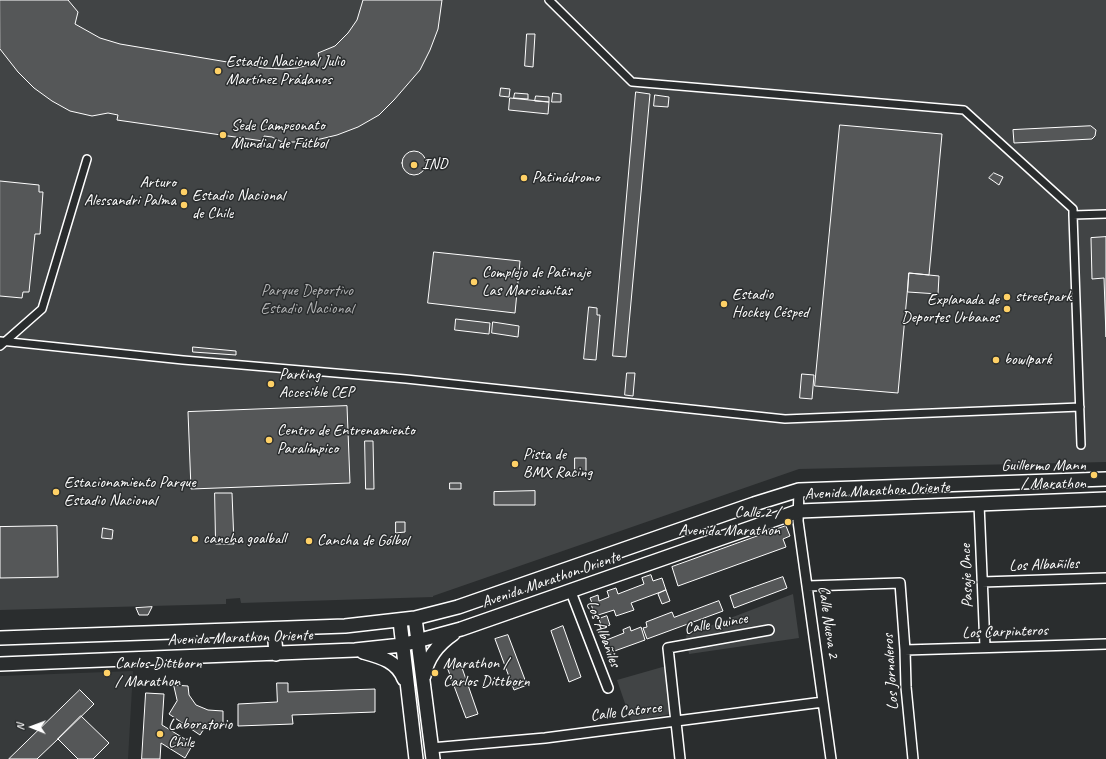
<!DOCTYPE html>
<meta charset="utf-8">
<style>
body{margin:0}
#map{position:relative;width:1106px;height:759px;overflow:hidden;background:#2a2d2e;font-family:Caveat,sans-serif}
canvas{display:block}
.north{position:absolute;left:12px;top:707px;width:40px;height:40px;-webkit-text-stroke:3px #2a2d2e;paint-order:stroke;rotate:271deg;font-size:11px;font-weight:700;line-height:16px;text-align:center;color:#fff}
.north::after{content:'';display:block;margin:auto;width:14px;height:18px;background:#fff;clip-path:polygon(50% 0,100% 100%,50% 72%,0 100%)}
</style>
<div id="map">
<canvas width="1106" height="759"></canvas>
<div class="north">N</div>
</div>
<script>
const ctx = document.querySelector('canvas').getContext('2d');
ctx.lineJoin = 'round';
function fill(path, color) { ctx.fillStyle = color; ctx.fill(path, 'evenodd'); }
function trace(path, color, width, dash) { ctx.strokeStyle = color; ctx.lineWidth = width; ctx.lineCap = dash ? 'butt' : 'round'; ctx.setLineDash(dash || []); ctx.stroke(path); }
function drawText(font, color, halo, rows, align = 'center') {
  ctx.font = font + ' Caveat,sans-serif'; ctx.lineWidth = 3; ctx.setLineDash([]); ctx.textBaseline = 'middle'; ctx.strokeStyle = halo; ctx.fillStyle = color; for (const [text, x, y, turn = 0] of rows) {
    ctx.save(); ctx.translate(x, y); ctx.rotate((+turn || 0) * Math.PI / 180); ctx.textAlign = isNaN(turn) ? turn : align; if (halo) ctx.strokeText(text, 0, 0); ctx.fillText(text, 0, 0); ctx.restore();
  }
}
const built = new Path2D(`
 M133,671L128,759H0V676Z`);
const green = new Path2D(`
 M0,0H1106V462L799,469L433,596V597L241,603L240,598L226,599V604L0,610Z
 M793,594L799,638L689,654L686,635Z
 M666,666L671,714L631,721L617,680Z`);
const building = new Path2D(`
 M0,0H68L78,12L75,24L100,38L120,44L263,68L283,69L297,68L320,62L318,53L335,46L348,33L357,20L363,0H442L438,29L430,50L420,70L394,100L379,115L358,127L337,135L308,142H282L272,137L264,136L263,141L117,120L118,115L108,113L92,116L70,111L52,101L34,88L18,72L0,49Z
 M527,34H535L533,67L525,66Z
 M501,88L510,89L509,97L500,96Z
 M636,92L650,94L626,357L613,356Z
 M515,93L528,94V99L514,98Z
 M553,93L561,94V102H552Z
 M655,95L669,97L668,107L654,106Z
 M536,96L549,97V102L535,101Z
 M510,98L549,102L548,114L509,110Z
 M840,125L942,134L929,275L909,273L898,393L815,386Z
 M1091,126L1096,130L1095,136L1092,139L1014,143L1013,130Z
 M402 163a12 12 0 1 1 24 0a12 12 0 1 1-24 0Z
 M994,173L1003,177L999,185L989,178Z
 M0,181L39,185V192H43L40,234H35L29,292H23L22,298L0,296Z
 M1106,237V337L1104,278L1092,279L1091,238Z
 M434,252L520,261L515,313L428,303Z
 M909,273L939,276L938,294L908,292Z
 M589,307L597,308V315H600L596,360L584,359Z
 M456,319L490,323L489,334L455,330Z
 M493,322L519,326L518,337L492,333Z
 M193,347L236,351V355L193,352Z
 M627,373H635L633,396L625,395Z
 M802,374L814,375L812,399L800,398Z
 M347,406L350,483L191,489L188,412Z
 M365,441H373L374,489H366Z
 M575,458H586V472H575Z
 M450,483H461V489H450Z
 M535,491V505H494V492Z
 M215,493H232L234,544H216Z
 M396,522H405V532L396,533Z
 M57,526L58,577L0,578V527Z
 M786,526L790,536L783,539L786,547L678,586L672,567Z
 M103,528L113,530L112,539L102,538Z
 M651,575L653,581L662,578L666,590L631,603L634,610L616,616L614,610L595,616L591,604L592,603L590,598L598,595L599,601L609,597L607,591L616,588L618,594L644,584L642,578Z
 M783,577L787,588L734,608L730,596Z
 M666,590L670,601L662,604L658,594Z
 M719,601L723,611L647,639L643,628L647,627L646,622L672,612L674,617Z
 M152,607L148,615H139L136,608Z
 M607,616L610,625L602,628L599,619Z
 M563,626L581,677L569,682L551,631Z
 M630,627L631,631L641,627L645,640L609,653L604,641L624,633L623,630Z
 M508,635L527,685L514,690L495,639Z
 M460,662L478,714L466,718L447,667Z
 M277,683H288V692L375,689V712L292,715L293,724L238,726V704L277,702Z
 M174,685L188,686L189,695L196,705L208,710L223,711V725L207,724L200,735L169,714L177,701Z
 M80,690L94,704L58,739L37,759H9Z
 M146,693L164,694L162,725L193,744L185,758L161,743L160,759H142Z
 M81,716L109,743L93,759H78L58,739Z`);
const pedestrian = new Path2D(`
 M549,0L632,82L964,110L1073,209V215L1106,214
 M1073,215L1081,445
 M0,341L183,360L406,379L785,419L1080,407
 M0,346L42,309L87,159`);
const minor = new Path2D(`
 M799,490L798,521L831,759
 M979,504L985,647
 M982,582L1106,578
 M808,586L900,583L905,650L906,687L913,759
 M571,592L608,688
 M905,650L1106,644
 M431,748L545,738L823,702
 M680,759L668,648L769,630`);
const secondary = new Path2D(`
 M415,618L433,759
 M400,621L416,759
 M274,629L276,654
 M0,638L345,626L415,618L458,607L754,504L799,490L1106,479
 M363,652C381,657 397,661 404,679
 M0,664L355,650L402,645L461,629L799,511L1106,499
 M424,676C427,658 437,645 453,634`);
const markers = [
 [218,71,4,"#ffd166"],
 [223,135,4,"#ffd166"],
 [414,165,4,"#ffd166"],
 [524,178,4,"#ffd166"],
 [184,192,4,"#ffd166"],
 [184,205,4,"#ffd166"],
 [474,282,4,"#ffd166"],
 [1007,297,4,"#ffd166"],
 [724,304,4,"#ffd166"],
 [1007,309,4,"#ffd166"],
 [996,360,4,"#ffd166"],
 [271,384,4,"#ffd166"],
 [269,440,4,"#ffd166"],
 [515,464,4,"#ffd166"],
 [1094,475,4,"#ffd166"],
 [56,492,4,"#ffd166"],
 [788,522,4,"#ffd166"],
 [195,539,4,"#ffd166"],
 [309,541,4,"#ffd166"],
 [107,673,4,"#ffd166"],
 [435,673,4,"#ffd166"],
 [160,734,4,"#ffd166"]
];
const poiNames = [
 ["Estadio Nacional Julio",226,62],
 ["Martínez Prádanos",226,80],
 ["Sede Campeonato",231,126],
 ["Mundial de Fútbol",231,144],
 ["IND",422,165],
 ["Patinódromo",532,178],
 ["Arturo",176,183,"right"],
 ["Alessandri Palma",176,201,"right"],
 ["Estadio Nacional",192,196],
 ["de Chile",192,214],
 ["Complejo de Patinaje",482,273],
 ["Las Marcianitas",482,291],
 ["Estadio",732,295],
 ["Hockey Césped",732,313],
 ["streetpark",1015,297],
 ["Explanada de",999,300,"right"],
 ["Deportes Urbanos",999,318,"right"],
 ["bowlpark",1004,360],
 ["Parking",279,375],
 ["Accesible CEP",279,393],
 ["Centro de Entrenamiento",277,431],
 ["Paralímpico",277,449],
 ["Pista de",523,455],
 ["BMX Racing",523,473],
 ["Guillermo Mann",1086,466,"right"],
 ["/ Marathon",1086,484,"right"],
 ["Estacionamiento Parque",64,483],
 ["Estadio Nacional",64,501],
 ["Calle 2 /",780,513,"right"],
 ["Avenida Marathon",780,531,"right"],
 ["cancha goalball",203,539],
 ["Cancha de Gólbol",317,541],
 ["Carlos Dittborn",115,664],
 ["/ Marathon",115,682],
 ["Marathon /",443,664],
 ["Carlos Dittborn",443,682],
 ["Laboratorio",168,725],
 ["Chile",168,743]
];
const parkNames = [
 ["Parque Deportivo",307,291],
 ["Estadio Nacional",307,309]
];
const streetNames = [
 ["Avenida Marathon Oriente",877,491,-3],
 ["Los Albañiles",1044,565,-2],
 ["Pasaje Once",967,576,-92],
 ["Avenida Marathon Oriente",551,580,-19],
 ["Calle Nueva 2",828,622,82],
 ["Calle Quince",716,624,-10],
 ["Los Carpinteros",1005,632,-2],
 ["Los Albañiles",603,634,69],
 ["Avenida Marathon Oriente",240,638,-2],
 ["Los Jornaleros",891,672,-94],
 ["Calle Catorce",626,712,-7]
];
fill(built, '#373a3b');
fill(green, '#414445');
fill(building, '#555758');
trace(building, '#fff', 1);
trace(pedestrian, '#fff', 10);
trace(minor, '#fff', 12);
trace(secondary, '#fff', 16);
trace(pedestrian, '#2a2d2e', 7);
trace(minor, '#2a2d2e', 9);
trace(secondary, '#2a2d2e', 13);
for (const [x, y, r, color] of markers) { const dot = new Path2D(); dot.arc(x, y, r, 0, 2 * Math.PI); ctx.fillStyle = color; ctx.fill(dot); trace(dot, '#2a2d2e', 1.5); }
drawText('16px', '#fff', '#2a2d2e', poiNames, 'left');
drawText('16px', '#b3b4b5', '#2a2d2e', parkNames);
drawText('16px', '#fff', '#2a2d2e', streetNames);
</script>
